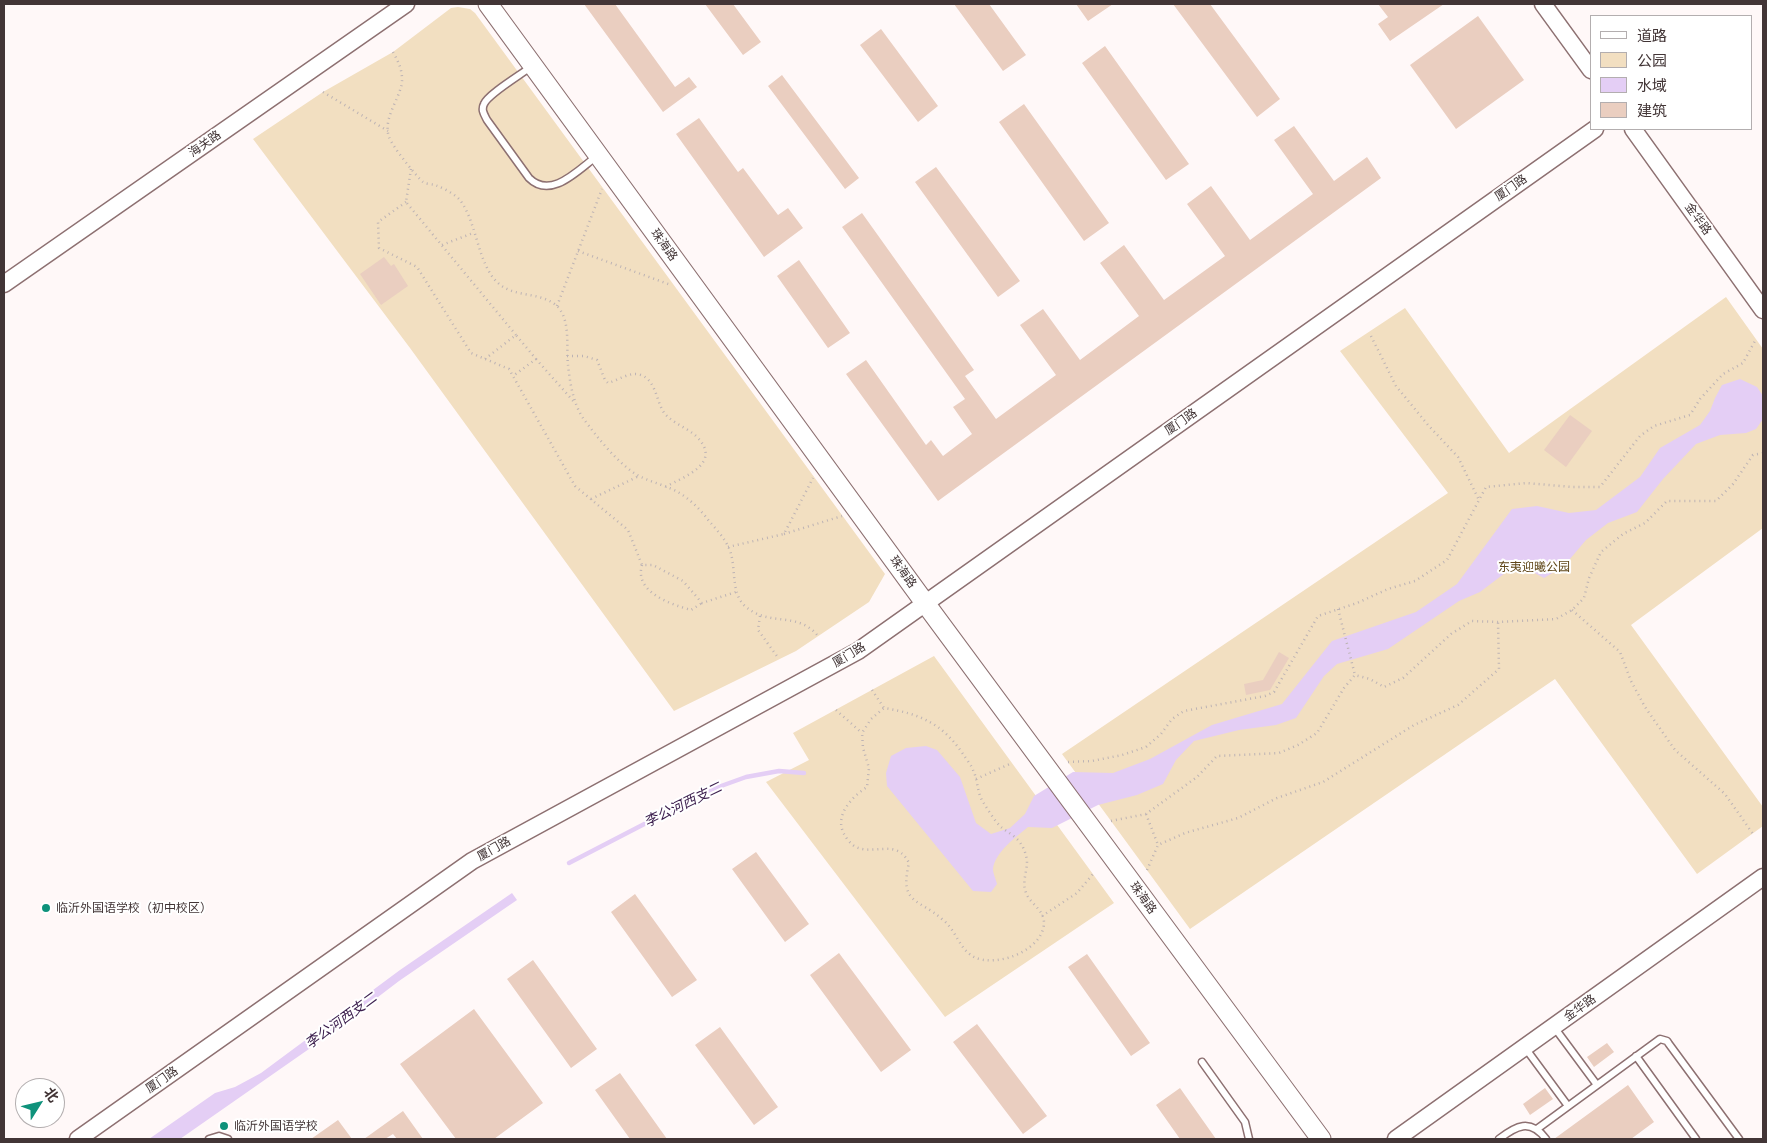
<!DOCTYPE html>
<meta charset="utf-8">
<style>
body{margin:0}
#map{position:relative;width:1767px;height:1143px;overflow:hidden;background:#fff8f8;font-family:Mulish,"Noto Sans SC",sans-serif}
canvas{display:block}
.frame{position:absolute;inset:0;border:5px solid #423536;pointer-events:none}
.legend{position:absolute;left:1590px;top:15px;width:162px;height:115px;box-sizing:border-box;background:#fff;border:1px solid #b3aeaf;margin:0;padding:6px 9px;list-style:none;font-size:15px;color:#423536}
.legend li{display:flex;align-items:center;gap:10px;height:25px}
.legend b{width:25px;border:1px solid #b3aeaf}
.north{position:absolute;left:15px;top:1078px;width:50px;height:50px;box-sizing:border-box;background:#fff;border:1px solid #b3aeaf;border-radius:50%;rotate:54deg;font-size:14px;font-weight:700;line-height:20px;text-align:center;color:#423536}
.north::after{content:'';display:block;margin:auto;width:18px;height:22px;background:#0e927b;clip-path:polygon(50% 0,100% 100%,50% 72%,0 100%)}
</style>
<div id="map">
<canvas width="1767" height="1143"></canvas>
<div class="frame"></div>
<ul class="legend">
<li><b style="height:6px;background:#fff"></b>道路</li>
<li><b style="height:14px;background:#f2dfc1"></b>公园</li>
<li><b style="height:14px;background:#e4cef5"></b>水域</li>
<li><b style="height:14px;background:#eacec0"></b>建筑</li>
</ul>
<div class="north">北</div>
</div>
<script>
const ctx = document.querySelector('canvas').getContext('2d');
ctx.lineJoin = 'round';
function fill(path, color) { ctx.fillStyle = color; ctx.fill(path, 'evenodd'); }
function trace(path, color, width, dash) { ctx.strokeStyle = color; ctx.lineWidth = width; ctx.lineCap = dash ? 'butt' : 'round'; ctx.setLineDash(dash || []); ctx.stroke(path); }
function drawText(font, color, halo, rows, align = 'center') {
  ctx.font = font + ' Mulish,"Noto Sans SC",sans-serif'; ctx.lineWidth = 4; ctx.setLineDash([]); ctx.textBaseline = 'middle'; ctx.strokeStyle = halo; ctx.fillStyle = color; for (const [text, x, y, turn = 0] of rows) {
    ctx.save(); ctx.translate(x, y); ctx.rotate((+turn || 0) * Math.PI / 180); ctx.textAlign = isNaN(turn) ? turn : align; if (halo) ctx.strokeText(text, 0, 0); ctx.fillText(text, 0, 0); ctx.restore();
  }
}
const green = new Path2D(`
 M458,7L470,9L475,13L885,574L869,602L796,651L674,711L410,348L253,139L323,92L393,52L451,8Z
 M1726,297L1763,349V528L1631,625L1763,807V826L1697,874L1555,679L1190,929L1062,754L1448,493L1340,351L1405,308L1509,453Z
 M934,656L1114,903L945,1017L766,782L809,760L793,733Z`);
const water = new Path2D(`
 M1740,379L1757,387L1763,396V419L1756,429L1746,433L1720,435L1696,444L1663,479L1637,512L1608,523L1586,540L1564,566L1544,578L1531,571L1513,567L1480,592L1459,601L1388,649L1337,664L1324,676L1296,718L1276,725L1239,730L1194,741L1176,760L1163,784L1137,795L1098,805L1052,828L1028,827C1016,837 995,852 993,869C993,873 996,880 997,884L991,892L973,891L887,786L886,773L891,756L906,748L926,746L937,750L960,777L976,823L991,834L1010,828L1025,814L1034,796L1073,772L1113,773L1150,759L1212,725L1282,704L1332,641L1416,612L1457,584L1512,509L1537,506L1569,513L1596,510L1640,477L1660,448L1700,425L1710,411L1715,398L1722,385Z
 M512,893L517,900L399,981L319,1042L180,1139H149L215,1093L235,1087L261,1073L400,970Z`);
const stream = new Path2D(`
 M569,863L710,790L746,777L779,771L804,773`);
const building = new Path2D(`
 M584,4H615L675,87L689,77L697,87L663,112Z
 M705,4H733L761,42L743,55Z
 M954,4H989L1026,55L1003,71Z
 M1076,4H1113L1088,21Z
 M1173,4H1210L1280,99L1257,117Z
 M1378,4H1444L1390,41L1378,24L1388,17Z
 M1478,16L1524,80L1456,129L1410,65Z
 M881,29L938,106L918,122L860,45Z
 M1105,46L1189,164L1166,180L1082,63Z
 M782,75L859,178L845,189L768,86Z
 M1024,104L1109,223L1084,241L999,122Z
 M699,118L738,172L743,168L778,215L788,208L803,228L764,257L676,134Z
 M1294,126L1334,181L1367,157L1381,178L938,501L846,374L866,360L926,445L931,440L943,456L972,434L953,407L965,399L842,227L862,213L974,370L965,376L996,419L1056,375L1020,325L1043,309L1080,360L1139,316L1100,263L1124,245L1164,300L1225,256L1187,204L1211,186L1250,240L1313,194L1274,140Z
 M936,167L1020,281L998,297L915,182Z
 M384,257L391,266L394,264L408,286L381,305L360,274Z
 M799,260L850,333L828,348L777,276Z
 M1570,415L1592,431L1566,467L1544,450Z
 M1279,652L1289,658L1270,690L1246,695L1244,684L1263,680Z
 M756,852L809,924L785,942L732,869Z
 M635,894L697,980L672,997L611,912Z
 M839,953L911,1050L881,1072L810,975Z
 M1087,954L1150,1043L1131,1056L1068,967Z
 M533,960L597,1049L571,1068L507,979Z
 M474,1009L543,1103L494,1139H456L400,1064Z
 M977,1024L1047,1116L1023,1134L953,1042Z
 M720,1027L778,1107L754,1125L695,1045Z
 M1607,1043L1614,1052L1594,1067L1587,1057Z
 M620,1073L667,1139H630L595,1090Z
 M1628,1085L1654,1122L1631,1139H1554Z
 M1180,1088L1216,1139H1180L1156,1105Z
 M1545,1088L1553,1099L1530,1115L1523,1104Z
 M403,1111L423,1139H397L393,1134L385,1139H364Z
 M338,1120L352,1139H311Z`);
const path = new Path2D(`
 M393,52C398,61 402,69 402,79C403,95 382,117 389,137C392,146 416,176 423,182C426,184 431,184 435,185C443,188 453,193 459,199C477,220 477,264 498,283C514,298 540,291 557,306C571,320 566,347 568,365C570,383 573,403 583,418C596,436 620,466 639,476C651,482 664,485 676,491C689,498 700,509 709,521C717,530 728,542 731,554C736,572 731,594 746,607C770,627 798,611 818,636
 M323,92L388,131
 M411,169L406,202L516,335
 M406,202L378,222L379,248L417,267L471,353L509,369L575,486L628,530L642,565H653L683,581L702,603L736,592
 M442,245L473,233
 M578,251L671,285
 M557,306L602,189
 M1371,336L1396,386L1428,425L1458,457L1479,500
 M567,356H584L597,360L605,380L608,383C619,380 630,371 641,375C657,381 656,403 665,414C674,424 688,428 697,437C723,463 684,477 665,487
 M485,359L516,335L536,359L513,376
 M536,359L575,403
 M591,499L639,476
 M784,534L842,516
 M728,547L784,534L813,478
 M642,565C634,592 670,604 691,610L702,603
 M1338,609L1355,675
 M1572,610L1620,652L1631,681L1645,707L1675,750L1725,794L1753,834
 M760,616L758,630L779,659
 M872,690L884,708C920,714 942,723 963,754C966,759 971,764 973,770C978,780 977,793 983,802C988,810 994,820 1001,827C1007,832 1017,837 1021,844C1024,848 1027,857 1027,862C1027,873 1021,883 1027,895C1032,905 1044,910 1044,923C1043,951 996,968 974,957C959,949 956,930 943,920C919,898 899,905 909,863C896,837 873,857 854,846C850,843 846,838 844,834C834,815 852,797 867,787L869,768L863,748L862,733L871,719L884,708
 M836,710L862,733
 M1068,762L1092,761L1122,755L1146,747L1161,734L1172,719L1184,711L1265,696L1274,692L1318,616L1357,603L1388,589L1415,581L1447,560L1486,487L1526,483L1572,487H1600L1640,436L1654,426L1690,415L1700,399L1723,374L1743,363L1756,339
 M976,779L1012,763
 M1146,814L1158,845
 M1111,821L1146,814L1197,777L1217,756L1279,753L1298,745L1317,733L1344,688L1355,675L1370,679L1384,687L1403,678L1451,634L1472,621L1498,622L1556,619L1572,610L1584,598L1589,578L1601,552L1623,534L1645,523L1667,501H1716L1733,484L1753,455L1763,453
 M1147,870L1158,845L1185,833L1238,818L1277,798L1323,782L1414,725L1458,705L1499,669L1498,622
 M1042,916L1077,893L1093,874`);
const service = new Path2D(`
 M532,66C522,74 488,94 484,104C481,110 484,114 487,120L529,178C551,200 578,170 597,156
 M1554,1027L1597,1085
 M1526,1049L1568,1106
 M1636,1056L1696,1139
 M1202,1062L1245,1122L1249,1139
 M1537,1129L1660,1039L1667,1041L1669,1044L1739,1139
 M209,1139L219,1136L228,1139
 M1499,1139C1516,1126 1530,1118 1546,1139`);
const tertiary = new Path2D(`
 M1543,4L1591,70
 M1633,129L1763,310
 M4,284L406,4
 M78,1139L472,861L858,651L1595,129
 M1396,1139L1763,877`);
const secondary = new Path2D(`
 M488,4L925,603L1321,1139`);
const markers = [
 [46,908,5,"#0e927b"],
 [224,1126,5,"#0e927b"]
];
const streetNames = [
 ["海关路",205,144,-35],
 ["厦门路",1511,188,-35],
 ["金华路",1698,219,54],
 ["珠海路",664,245,54],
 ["厦门路",1181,422,-35],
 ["珠海路",903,572,54],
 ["厦门路",849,655,-31],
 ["厦门路",494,849,-29],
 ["珠海路",1143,898,54],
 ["金华路",1580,1008,-36],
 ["厦门路",162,1080,-35]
];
const parkNames = [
 ["东夷迎曦公园",1534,567]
];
const poiNames = [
 ["临沂外国语学校（初中校区）",56,908],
 ["临沂外国语学校",234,1126]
];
const waterNames = [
 ["李公河西支二",683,805,-26],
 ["李公河西支二",341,1021,-36]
];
fill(green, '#f2dfc1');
fill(water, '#e4cef5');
trace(stream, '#e4cef5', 4.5);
fill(building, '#eacec0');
trace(service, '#8d7071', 9);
trace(tertiary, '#8d7071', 19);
trace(secondary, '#8d7071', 21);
trace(path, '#bdb3b4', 2.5, [1, 4]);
trace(service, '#fff', 6);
trace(tertiary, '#fff', 16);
trace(secondary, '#fff', 19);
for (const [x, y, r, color] of markers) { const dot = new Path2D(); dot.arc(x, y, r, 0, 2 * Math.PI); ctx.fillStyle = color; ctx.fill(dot); trace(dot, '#fff', 2); }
drawText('12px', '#423536', '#fff', streetNames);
drawText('12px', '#5f4618', '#fff', parkNames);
drawText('12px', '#423536', '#fff', poiNames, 'left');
drawText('italic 14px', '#3b1e4d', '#fff', waterNames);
</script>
